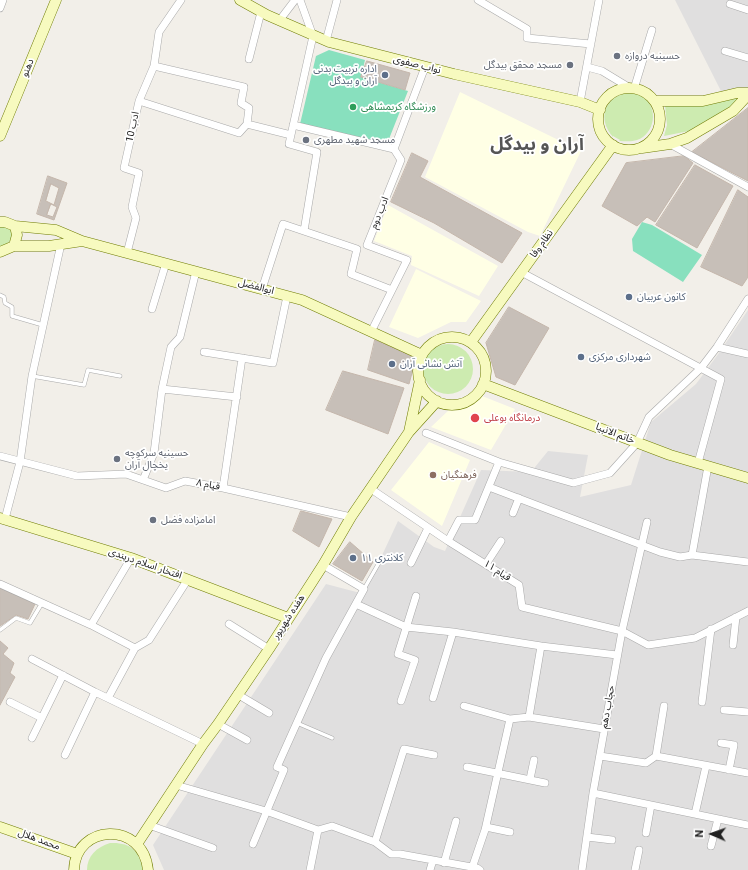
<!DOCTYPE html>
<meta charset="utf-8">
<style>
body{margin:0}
#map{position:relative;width:748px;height:870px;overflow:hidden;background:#f2efe9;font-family:Roboto,sans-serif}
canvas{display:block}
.north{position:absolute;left:692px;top:814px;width:40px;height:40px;-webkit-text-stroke:3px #fff;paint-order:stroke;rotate:272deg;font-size:11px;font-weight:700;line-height:16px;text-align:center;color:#222}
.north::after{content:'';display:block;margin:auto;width:14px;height:18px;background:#222;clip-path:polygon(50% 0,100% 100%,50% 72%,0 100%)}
</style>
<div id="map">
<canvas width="748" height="870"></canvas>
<div class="north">N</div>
</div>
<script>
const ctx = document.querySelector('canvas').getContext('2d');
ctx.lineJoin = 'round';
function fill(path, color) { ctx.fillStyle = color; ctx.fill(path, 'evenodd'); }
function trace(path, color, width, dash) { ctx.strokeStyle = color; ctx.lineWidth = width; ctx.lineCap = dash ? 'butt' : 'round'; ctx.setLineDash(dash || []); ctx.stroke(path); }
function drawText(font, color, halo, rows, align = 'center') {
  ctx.font = font + ' Roboto,"Noto Sans Arabic",sans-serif'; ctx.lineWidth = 3.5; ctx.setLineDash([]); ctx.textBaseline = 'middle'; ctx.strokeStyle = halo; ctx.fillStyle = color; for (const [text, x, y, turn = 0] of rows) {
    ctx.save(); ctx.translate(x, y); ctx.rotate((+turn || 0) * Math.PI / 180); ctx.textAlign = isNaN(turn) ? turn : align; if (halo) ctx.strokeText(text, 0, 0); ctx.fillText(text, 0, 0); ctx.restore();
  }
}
const residential = new Path2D(`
 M675,0H748V94L724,97Z
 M748,310V870H164L153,845L326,584L364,594L398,521L434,547L445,551L481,470L531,472L548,451L588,455L580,497L631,485L651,422L696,384L719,353Z`);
const education = new Path2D(`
 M460,92L581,151L540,236L528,232L425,177Z
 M388,205L498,266L479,296L411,265L412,256L374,241Z
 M416,269L481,301L466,322H451L418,338L389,327Z
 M482,396L515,409L491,450L431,427L450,409L469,403Z
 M429,442L470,460L442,526L391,490Z`);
const grass = new Path2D(`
 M629,92C634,93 639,94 643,97C659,108 655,134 637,140C631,142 625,141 619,141L620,140L613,136V137C597,119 604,97 629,92Z
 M745,96L730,107L689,131L664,136L667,125L665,105L697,106L711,104Z
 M0,224L11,228L13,237L7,244L0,246Z
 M423 369a25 25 0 1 1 50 0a25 25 0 1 1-50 0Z
 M110,843C130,842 139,850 143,870H87C87,856 97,847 110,843Z`);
const pitch = new Path2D(`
 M329,50L365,60L361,77L408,91L387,144L300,124L316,56Z
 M642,222L652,225L702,255L683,282L633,251L632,239Z`);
const building = new Path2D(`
 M367,61L410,73L405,90L361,77Z
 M748,108V181L692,152Z
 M412,153L428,161L420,177L522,233L502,263L434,223L391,202Z
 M684,156L693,163L655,222L647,217L637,226L602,206L626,163Z
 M695,165L733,186L697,248L656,225Z
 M48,176L67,183L54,220L37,214Z
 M51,184L59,188L54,205L46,201Z
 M738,190L748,197V277L742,286L701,267Z
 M51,204L57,207L53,217L47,215Z
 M509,307L549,328L515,385L496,377L486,343Z
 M375,340L416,358L409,384L368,370Z
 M343,371L404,388L388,434L326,410Z
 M301,511L332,519L319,547L293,531Z
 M350,542L373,562L362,581L333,564Z
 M0,588L35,604L28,619L16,615L0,626Z
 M0,641L8,648L3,654L14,663L10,673L15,677L0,705Z`);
const lane = new Path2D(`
 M0,295L4,297L5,303L12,307V316L43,325
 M32,376L84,385L88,370L120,376
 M364,589L380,561
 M0,630L16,618L30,623L42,603
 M297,723L332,738`);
const street = new Path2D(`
 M300,0L313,36L289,144L317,152L304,231
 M478,0L527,29V38L591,44
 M730,4L748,10
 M0,8L3,0
 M279,21L295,0
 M326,41L337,0
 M725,51L748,58
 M249,59L261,12
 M154,66L244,87L241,103L249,108L247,124
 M587,67L602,71L630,88
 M634,89L652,30
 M139,101L239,133L247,124L291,135
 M580,102L599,0
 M293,125L394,149
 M670,144L748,187
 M127,253L136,218L132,207L139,173L124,168L139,101L154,66L159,32L181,0
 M521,272L721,379L698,463
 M262,289L283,224L357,249L351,274L392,290
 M152,309L166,263
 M371,332L407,260L367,245L401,160L394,149L425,67
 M717,347L748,354
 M204,352L273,363L287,296
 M162,389L237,397
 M426,433L499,462L573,483L610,473L637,443L649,417L701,368L717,347L748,299
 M0,456L77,476L126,474L166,488L185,481L223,488L351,517
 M143,480L154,453L162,389L171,347L180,337L196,271
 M489,487L660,552L680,557L692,555L748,562
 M223,488L242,358
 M371,489L448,541L519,585L522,607L622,631L648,645L695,638L748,611
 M513,513L519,498
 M5,519L20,462L32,376L61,244
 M448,541L459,520H475L499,462
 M692,555L708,466
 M411,563L428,528
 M486,564L501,541
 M0,584L91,625L135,648
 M356,604L406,627L453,632L541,646L617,655
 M229,624L269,649
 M91,625L131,558
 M733,645L736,617
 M32,659L95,692L203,744
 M237,694L269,713
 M108,698L135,648L149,640L188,579
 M433,698L453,632
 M401,701L415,660L398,654L416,596
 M10,702L42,718
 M702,702L711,629
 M464,706L510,719L529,717L604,729
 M664,706L656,756L748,773
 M724,710L748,712
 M529,717L541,646
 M218,724L247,740
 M32,738L63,675
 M721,743L734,745L729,770
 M65,755L95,692
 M600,756L646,763L656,756
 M467,767L545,783
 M530,779L534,760
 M176,785L266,811L318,830L332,826L375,842L391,854H400L477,868L480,870
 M593,793L748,825
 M695,814L706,766
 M149,825L213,848
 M485,830L510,719
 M646,833L651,805
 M587,837L612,840
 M375,842L404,749L434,755
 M253,844L284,770L277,767L326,658L364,589L323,565
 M711,846L718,819
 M444,863L456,821
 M472,868L486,827L510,832
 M310,870L318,830
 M430,870L433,860
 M582,870L593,793L622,631L647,522
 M635,870L639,850`);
const secondary = new Path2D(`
 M240,0L267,15L329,42L454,74L580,102L600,110
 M598 119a31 31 0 1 1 62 0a31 31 0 1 1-62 0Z
 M655,101H703L737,93H748
 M0,136L56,0
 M642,148L670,144L687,138L733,111L748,95
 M0,222H5L15,226L17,235L14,246L0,252
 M15,226L56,230L82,241L302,300L422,355
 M14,246H49L82,241
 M418 371a34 34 0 1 1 68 0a34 34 0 1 1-68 0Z
 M471,342L613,145
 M483,384L670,455L748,478
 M409,432L437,401
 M0,518L131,558L288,618
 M0,827L77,854
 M137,844L203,744L218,724L269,649L323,565L351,517L409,432L420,380
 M74,870C75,824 143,820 148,870`);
const markers = [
 [617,56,4,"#6b7280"],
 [570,65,4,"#6b7280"],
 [385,75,4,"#5c6f8a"],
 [353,107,4,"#2e9e5b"],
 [306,140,4,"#6b7280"],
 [629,297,4,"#5c6f8a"],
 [581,357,4,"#5c6f8a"],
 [392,364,4,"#5c6f8a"],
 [475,418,5,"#e0444e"],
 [117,459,4,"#6b7280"],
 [433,475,4,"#8d6e63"],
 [153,520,4,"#6b7280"],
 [353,558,4,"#5c6f8a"]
];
const worshipNames = [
 ["حسینیه دروازه",625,56],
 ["مسجد محقق بیدگل",562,65,"right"],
 ["مسجد شهید مطهری",314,140],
 ["حسینیه سرکوچه",125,453],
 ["یخچال آران",125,465],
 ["امامزاده فضل",161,520]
];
const streetNames = [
 ["نواب صفوی",417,65,14],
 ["دهنو",28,68,-68],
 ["ادب 10",133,127,-78],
 ["ادب دوم",380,213,-68],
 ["نظام وفا",542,244,-54],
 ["ابوالفضل",256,287,15],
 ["خاتم الانبیا",615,434,21],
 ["قیام ۸",208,485,11],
 ["افتخار اسلام دربندی",145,564,19],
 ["قیام ۱۱",497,571,33],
 ["هفده شهریور",289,617,-57],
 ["حجاب دهم",608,707,-80],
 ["محمد هلال",39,840,20]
];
const serviceNames = [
 ["اداره تربیت بدنی",377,69,"right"],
 ["آران و بیدگل",377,81,"right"],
 ["کانون عربیان",637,297],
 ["شهرداری مرکزی",589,357],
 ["آتش نشانی آران",400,364],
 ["کلانتری ۱۱",361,558]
];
const leisureNames = [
 ["ورزشگاه کریمشاهی",361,107]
];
const healthNames = [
 ["درمانگاه بوعلی",484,418]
];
const educationNames = [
 ["فرهنگیان",441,475]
];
const townNames = [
 ["آران و بیدگل",537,145]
];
fill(residential, '#e0dfdf');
fill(education, '#ffffe5');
fill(grass, '#cdebb0');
fill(pitch, '#88e0be');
fill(building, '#c7bfb8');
trace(building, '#c4b6ab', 1);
trace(lane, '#a9a9a9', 4.5);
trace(street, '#a9a9a9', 8);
trace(secondary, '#707d05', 11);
trace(lane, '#fff', 3.5);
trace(street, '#fff', 7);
trace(secondary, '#f7fabf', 10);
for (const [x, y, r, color] of markers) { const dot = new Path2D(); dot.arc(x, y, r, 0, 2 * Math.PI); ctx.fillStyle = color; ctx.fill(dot); trace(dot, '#fff', 1.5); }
drawText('10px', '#5b616d', '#fff', worshipNames, 'left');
drawText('10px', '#222', '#fff', streetNames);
drawText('10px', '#4e5e75', '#fff', serviceNames, 'left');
drawText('10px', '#27864d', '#fff', leisureNames, 'left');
drawText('10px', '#be3a42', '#fff', healthNames, 'left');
drawText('10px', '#785e54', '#fff', educationNames, 'left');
drawText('bold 18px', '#555', '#fff', townNames);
</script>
